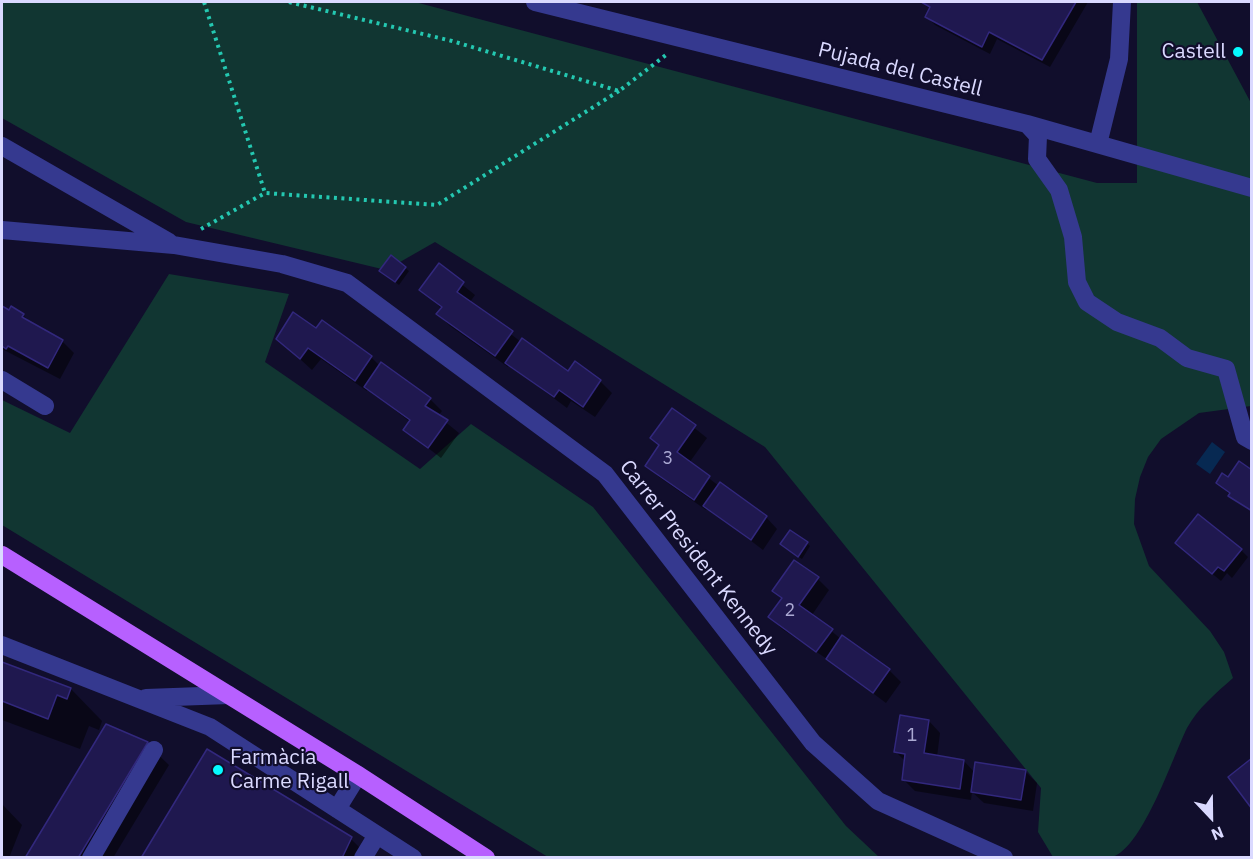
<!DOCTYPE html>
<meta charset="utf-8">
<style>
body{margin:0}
#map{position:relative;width:1253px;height:859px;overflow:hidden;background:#110e2c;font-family:"IBM Plex Sans",sans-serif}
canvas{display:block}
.frame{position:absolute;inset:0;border:3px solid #dad9ff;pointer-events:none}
.north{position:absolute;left:1181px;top:787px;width:60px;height:60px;-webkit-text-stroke:4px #110e2c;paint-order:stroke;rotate:158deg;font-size:16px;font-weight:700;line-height:24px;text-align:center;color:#dad9ff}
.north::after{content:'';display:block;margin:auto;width:21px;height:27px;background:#dad9ff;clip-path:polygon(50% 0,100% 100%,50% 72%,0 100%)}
</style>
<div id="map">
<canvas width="1253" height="859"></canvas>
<div class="frame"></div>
<div class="north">N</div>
</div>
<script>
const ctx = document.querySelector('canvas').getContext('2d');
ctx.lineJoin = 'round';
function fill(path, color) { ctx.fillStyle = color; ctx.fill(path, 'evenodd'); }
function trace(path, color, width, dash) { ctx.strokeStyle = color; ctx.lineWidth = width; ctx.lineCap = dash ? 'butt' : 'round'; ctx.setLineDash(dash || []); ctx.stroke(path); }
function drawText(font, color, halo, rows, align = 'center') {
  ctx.font = font + ' "IBM Plex Sans",sans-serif'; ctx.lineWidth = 4.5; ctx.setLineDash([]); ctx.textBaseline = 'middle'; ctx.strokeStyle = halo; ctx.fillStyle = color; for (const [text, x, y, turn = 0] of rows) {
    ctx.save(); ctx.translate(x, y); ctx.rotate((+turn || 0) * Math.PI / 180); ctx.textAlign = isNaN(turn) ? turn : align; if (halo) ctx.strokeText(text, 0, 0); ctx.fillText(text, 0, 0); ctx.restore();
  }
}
const green = new Path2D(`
 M2,2H415L1097,183H1137V2H1197L1251,103V406L1199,413L1161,439L1148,457L1140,477L1135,499L1134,524L1149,566L1210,631L1224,652L1233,678C1216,693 1198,708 1187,728C1173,756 1143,848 1112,857C1099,859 1068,857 1053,857L1038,832L1041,788L765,447L435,242L386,270L186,222L2,118Z
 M169,274L289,294L265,362L420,469L471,424L593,507L846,826L879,857H548L2,525V400L70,433Z`);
const water = new Path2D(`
 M1212,442L1225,452L1210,474L1196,464Z`);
const shadow = new Path2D(`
 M919,2H1088L1050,67L997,39L990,54L935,25L927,17L931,9Z
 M391,257L409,271L399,285L385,274Z
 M439,266L475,295L470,302L521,342L569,373L600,381L612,393L595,417L571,401L567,408L509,365L508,367L450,326L438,314L442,309L421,290Z
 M2,308L23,315L33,325L62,341L74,353L60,379L2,349Z
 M316,330L371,357L380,366L430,399L442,411L438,416L459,433L441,458L405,430L410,422L368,389L367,391L321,359L312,370L278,339Z
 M672,410L707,438L689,463L719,486L766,517L777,529L763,550L708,508L706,510L659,477L647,466L660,446L652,438Z
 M1252,474V512L1238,503L1218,483Z
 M807,543L810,546L802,559L785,548Z
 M1241,550L1248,557L1232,578L1227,573L1221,581L1185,551Z
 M818,579L829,590L812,615L841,639L843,637L889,670L901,682L886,703L830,661L782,629L770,617L783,599L774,591Z
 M2,663L71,689L102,721L99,730L89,726L80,749L2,720Z
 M929,721L940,733L937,757L964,761L975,773L1025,771L1037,783L1033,811L984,803L972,792L971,800L915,791L903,779L906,762L896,752Z
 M107,726L147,744L169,765L113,858H27Z
 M2,804L22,825L9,858L2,855Z
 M351,839L370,858H142Z`);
const building = new Path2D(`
 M921,2H1076L1042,60L989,32L982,47L925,17L930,7Z
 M391,255L406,267L395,282L379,271Z
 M439,263L464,282L457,292L513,331L495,356L436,314L442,307L419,290Z
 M2,306L9,310L11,306L24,314L22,317L63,340L48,368L8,346L6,349L2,346Z
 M293,312L316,328L322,320L372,356L355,381L308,348L300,359L276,339Z
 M522,338L568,371L575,361L601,380L583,407L559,390L554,397L505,363Z
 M381,362L431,398L425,406L448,420L428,448L403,430L410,420L364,387Z
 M672,408L696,425L677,452L710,476L694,500L645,466L659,445L650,438Z
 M1239,461L1252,470V511L1228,496L1230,493L1216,483L1222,473L1228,477Z
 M720,482L767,516L751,540L703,506Z
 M1198,514L1242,549L1224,571L1218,567L1212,574L1175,543Z
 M790,530L808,542L798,557L780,544Z
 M794,560L819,577L799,605L833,629L816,652L768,617L782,598L772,591Z
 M842,635L890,669L873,693L826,659Z
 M2,662L71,688L67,699L57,695L48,719L2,701Z
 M900,715L929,720L924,753L964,760L960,789L902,780L905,754L894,752Z
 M106,724L148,742L78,858H25Z
 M207,749L352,837L342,858H141Z
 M1252,758V809L1228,777Z
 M975,762L1026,770L1021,800L971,792Z`);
const path = new Path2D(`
 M204,2L265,193
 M289,2L452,41L619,91L666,55
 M201,229L265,193L437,205L619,91`);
const minor = new Path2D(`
 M535,2L1027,124L1252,188
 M1027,124L1038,136L1037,159L1059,190L1073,237L1077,282L1087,302L1117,322L1160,338L1187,358L1226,369L1245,437L1252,441
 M1098,144L1119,59L1122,2
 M2,146L169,242
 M2,230L174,245L282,264L347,283L605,474L813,743L878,801L1004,858
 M2,380L45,406
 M2,645L210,727L413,858
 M146,698L229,695
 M337,809L358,775
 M91,858L154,750
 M363,858L377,835`);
const major = new Path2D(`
 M2,555L358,775L486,858`);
const markers = [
 [1238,52,6,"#05faff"],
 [218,770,6,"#05faff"]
];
const numberNames = [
 ["3",668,459],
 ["2",790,611],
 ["1",912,736]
];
const poiNames = [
 ["Castell",1226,52],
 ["Farmàcia",230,758,"left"],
 ["Carme Rigall",230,782,"left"]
];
const streetNames = [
 ["Pujada del Castell",900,70,14],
 ["Carrer President Kennedy",698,558,52]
];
fill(green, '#113632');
fill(water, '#072952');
fill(shadow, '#0007');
fill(building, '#1f184f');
trace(building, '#32287d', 1.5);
trace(path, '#24c8b1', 4, [3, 4.5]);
trace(minor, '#35398f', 18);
trace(major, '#b760ff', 18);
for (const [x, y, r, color] of markers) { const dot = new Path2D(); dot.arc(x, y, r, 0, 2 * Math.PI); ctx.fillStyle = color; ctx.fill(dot); trace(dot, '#110e2c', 2); }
drawText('18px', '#aba9d3', null, numberNames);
drawText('21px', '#dad9ff', '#110e2c', poiNames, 'right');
drawText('21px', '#dad9ff', '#110e2c', streetNames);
</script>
